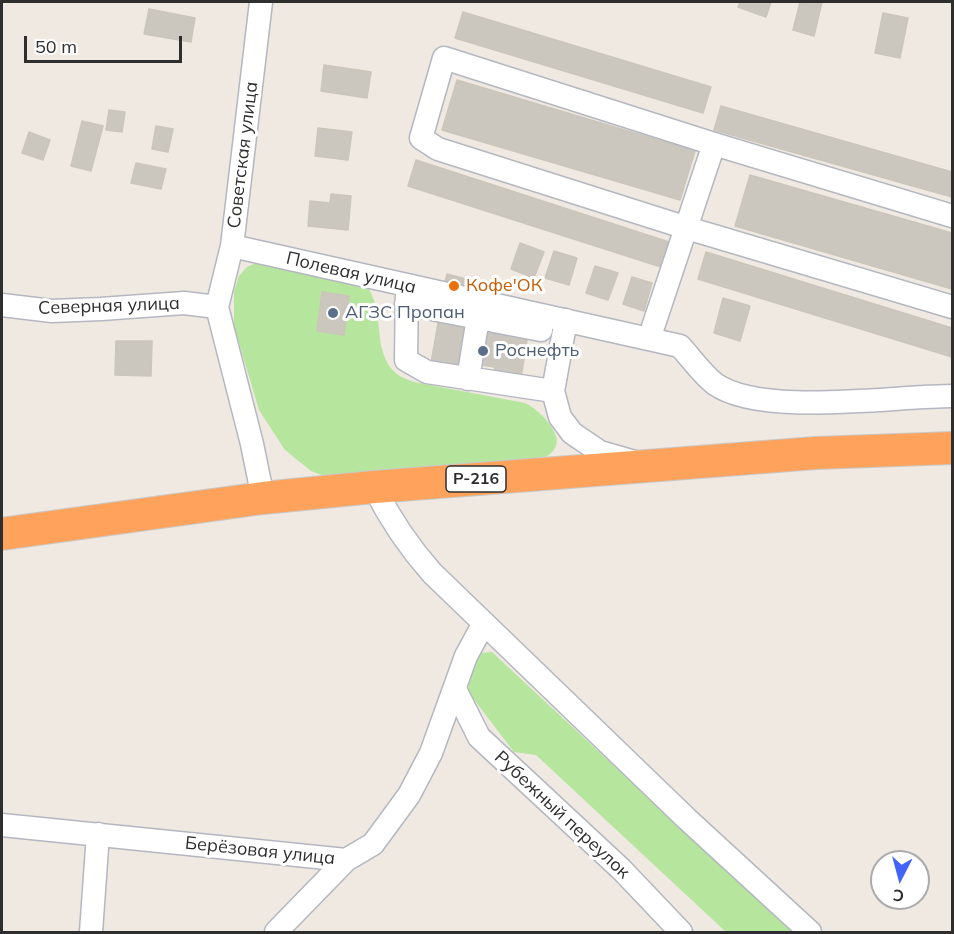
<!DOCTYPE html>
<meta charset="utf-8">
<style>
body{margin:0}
#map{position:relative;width:954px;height:934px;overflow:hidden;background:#efe9e1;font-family:Mulish,sans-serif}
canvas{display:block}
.frame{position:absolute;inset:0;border:3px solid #2e2e2e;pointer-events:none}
.north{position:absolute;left:870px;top:850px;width:60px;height:60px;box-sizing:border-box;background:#fff;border:2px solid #ababab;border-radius:50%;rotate:186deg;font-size:16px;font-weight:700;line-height:24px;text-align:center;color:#2e2e2e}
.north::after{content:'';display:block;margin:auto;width:21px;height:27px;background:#4264fb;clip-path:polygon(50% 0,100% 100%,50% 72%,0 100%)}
.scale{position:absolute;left:24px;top:36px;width:158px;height:27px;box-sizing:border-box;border:3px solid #2e2e2e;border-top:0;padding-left:8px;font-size:18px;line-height:21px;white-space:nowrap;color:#2e2e2e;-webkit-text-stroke:4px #fff;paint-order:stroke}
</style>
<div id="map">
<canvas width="954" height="934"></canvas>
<div class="frame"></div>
<div class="north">С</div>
<div class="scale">50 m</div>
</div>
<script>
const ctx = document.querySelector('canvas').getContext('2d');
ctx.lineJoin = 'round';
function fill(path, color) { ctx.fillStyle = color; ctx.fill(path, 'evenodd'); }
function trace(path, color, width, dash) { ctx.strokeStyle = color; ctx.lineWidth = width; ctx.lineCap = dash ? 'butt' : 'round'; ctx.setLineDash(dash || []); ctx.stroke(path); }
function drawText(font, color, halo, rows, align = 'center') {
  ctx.font = font + ' Mulish,sans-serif'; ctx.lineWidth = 6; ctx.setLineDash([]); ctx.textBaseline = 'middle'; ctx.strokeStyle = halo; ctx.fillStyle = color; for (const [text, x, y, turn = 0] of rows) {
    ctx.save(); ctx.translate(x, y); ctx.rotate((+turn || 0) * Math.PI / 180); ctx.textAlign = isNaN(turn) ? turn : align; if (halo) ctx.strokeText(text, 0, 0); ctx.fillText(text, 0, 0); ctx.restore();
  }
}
const green = new Path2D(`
 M256,263H268L365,284C387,309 370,353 397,374C402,378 409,380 414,382L525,403C537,408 564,434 555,448C552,454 545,457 540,460L335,480L311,471L285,450L259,410L234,326V291L239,276L247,267Z
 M492,652L792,932H726L536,755L514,752L469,693L468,677L480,653Z`);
const building = new Path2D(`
 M740,2H771L766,17L738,7Z
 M800,2H822L814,36L793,30Z
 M149,9L195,18L191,42L144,34Z
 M463,12L711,87L703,113L455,38Z
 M883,13L908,18L900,58L875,53Z
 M324,65L371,72L367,98L321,91Z
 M457,80L695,151L680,200L442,130Z
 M721,106L952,172V197L714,130Z
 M109,110L125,112L122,132L106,130Z
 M82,121L103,126L91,171L71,166Z
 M156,126L173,129L168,152L152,149Z
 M318,128L352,132L348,160L315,156Z
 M29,132L50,140L43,160L22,153Z
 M416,160L669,242L661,267L408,186Z
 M136,163L166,169L161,189L131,183Z
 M750,175L952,233V289L735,226Z
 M331,194L351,196L348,230L308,226L310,201L330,203Z
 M520,243L544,252L534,278L511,269Z
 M554,251L577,258L569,285L545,278Z
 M706,252L952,328V357L698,279Z
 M595,266L618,273L608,300L586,293Z
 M447,274L466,279L462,298L442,293Z
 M632,277L652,283L644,311L623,304Z
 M322,292L349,296L344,335L317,331Z
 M723,298L750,306L740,341L714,333Z
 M439,318L467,323L460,368L431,363Z
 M466,328L501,334H528L521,378L494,374L495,367L461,362Z
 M116,341H152L151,376L115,375Z`);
const minor = new Path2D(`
 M261,2L232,246L217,307L252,444L263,498
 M952,216L714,144L444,58L421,138L438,149L687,228L952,307
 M232,246L680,346C691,358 702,374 715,384C762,417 894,396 952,396
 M407,285L406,360L427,372L553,391
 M406,304L541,330
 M2,305L52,311L101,309L184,303L217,307
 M566,320L553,391L560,417L572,433L600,452L635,462
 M649,339L714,144
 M468,379L478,318
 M374,487C390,519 408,546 432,573L687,819L810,932
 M455,689L479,737L622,870L681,932
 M2,825L346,860L373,844L409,795L431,753L466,656L484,623
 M91,932L98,834
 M276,932L346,860`);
const highway = new Path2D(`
 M2,534L263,498L374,487L816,453L952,448`);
const markers = [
 [454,286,6,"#e8710a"],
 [333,313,6,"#5c6f8a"],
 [483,351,6,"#5c6f8a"]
];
const shields = [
 [476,479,60]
];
const shieldNames = [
 ["Р-216",476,479]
];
const streetNames = [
 ["Советская улица",243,155,-83],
 ["Полевая улица",351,273,13],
 ["Северная улица",109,306,-2],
 ["Рубежный переулок",562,815,43],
 ["Берёзовая улица",260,851,6]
];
const foodNames = [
 ["Кофе'ОК",466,286]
];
const serviceNames = [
 ["АГЗС Пропан",345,313],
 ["Роснефть",495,351]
];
fill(green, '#b6e59e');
fill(building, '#cbc7bf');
trace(building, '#cbc5ba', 1.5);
trace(minor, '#b4b7c1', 25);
trace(highway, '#c9c9c9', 34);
trace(minor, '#fff', 22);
trace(highway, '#ffa35c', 32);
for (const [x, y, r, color] of markers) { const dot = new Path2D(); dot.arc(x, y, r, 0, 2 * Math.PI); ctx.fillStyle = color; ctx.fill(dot); trace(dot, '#fff', 2); }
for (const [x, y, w] of shields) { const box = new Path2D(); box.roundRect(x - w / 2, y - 13, w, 26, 4.5); ctx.fillStyle = '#fff'; ctx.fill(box); trace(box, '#2e2e2e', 1.5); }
drawText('bold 16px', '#2e2e2e', null, shieldNames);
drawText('18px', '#2e2e2e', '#fff', streetNames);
drawText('18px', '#c56008', '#fff', foodNames, 'left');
drawText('18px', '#4e5e75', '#fff', serviceNames, 'left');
</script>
